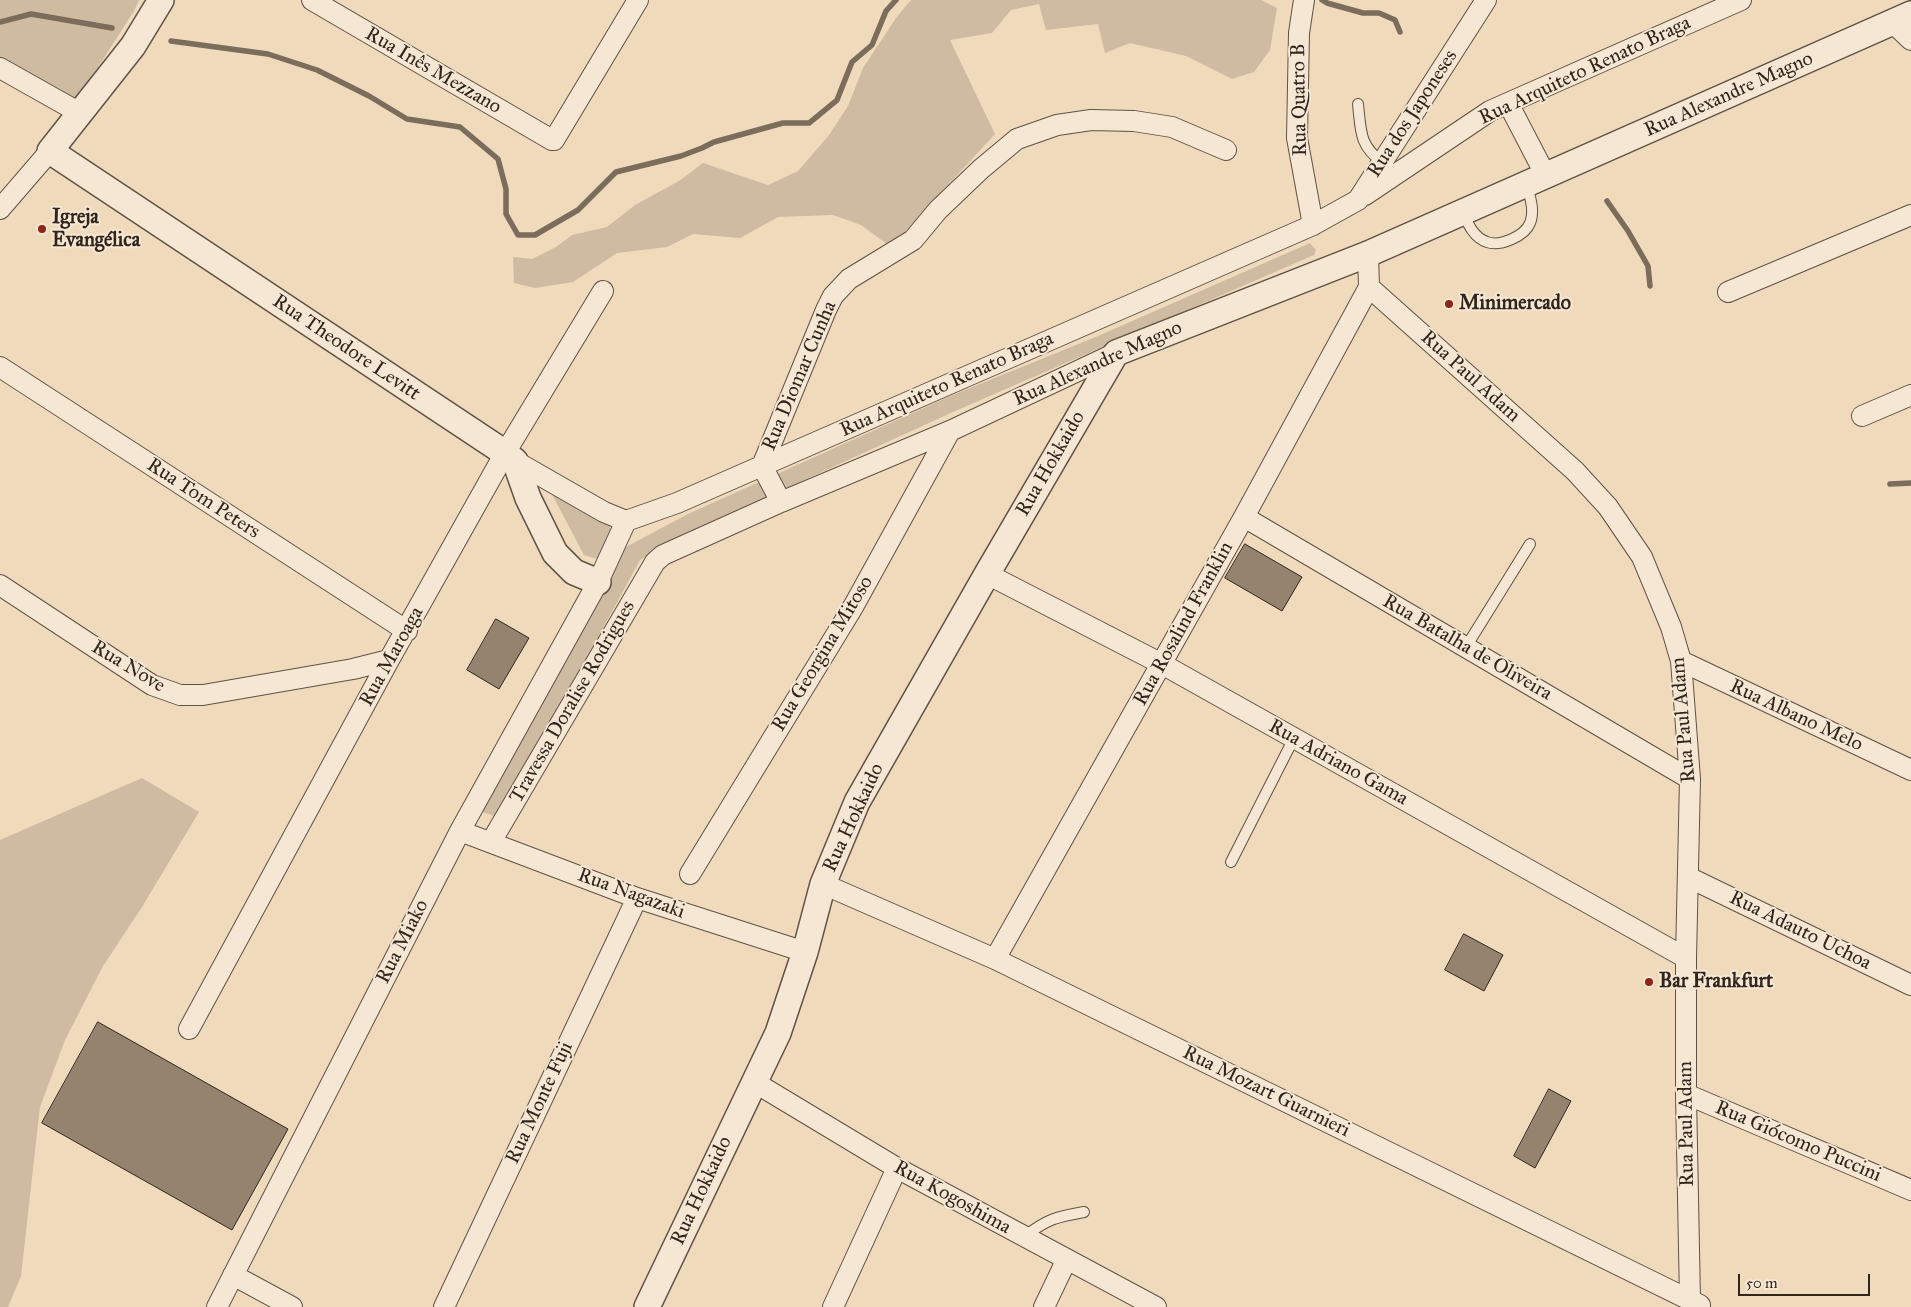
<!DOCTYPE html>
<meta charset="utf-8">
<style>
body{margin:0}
#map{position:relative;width:1911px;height:1307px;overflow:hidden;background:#efdabc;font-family:"IM FELL Great Primer",serif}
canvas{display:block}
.scale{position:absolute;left:1738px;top:1274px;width:132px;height:22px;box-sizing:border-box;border:2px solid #31251c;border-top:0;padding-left:6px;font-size:15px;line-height:18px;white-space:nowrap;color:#31251c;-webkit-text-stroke:4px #f5e7d3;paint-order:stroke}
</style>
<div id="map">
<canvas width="1911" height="1307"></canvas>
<div class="scale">50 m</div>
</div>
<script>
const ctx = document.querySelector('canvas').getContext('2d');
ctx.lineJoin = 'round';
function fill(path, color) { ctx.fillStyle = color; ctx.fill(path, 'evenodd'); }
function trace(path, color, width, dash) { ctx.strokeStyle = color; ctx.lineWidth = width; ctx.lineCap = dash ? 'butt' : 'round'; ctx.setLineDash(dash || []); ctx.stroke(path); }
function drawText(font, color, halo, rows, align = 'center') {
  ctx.font = font + ' "IM FELL Great Primer",serif'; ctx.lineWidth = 4; ctx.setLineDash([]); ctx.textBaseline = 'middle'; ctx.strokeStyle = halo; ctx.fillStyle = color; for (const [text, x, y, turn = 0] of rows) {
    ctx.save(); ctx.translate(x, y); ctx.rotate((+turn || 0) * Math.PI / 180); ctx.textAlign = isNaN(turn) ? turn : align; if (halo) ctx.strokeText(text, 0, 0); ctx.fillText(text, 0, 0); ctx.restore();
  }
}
const green = new Path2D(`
 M0,0H139L134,11L75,103L0,62Z
 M911,0H1261L1277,8L1270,50L1254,72L1232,79L1186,56L1130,43L1105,53L1098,24L1046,30L1039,4L1011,10L992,33L950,40L995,134L891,247L861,225L833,215L778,217L740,238L693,234L667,247L617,253L573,282L535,288L514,283L513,257L532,259L556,247L572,235L607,227L635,205L679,181L703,163L768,185L798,171L829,135L848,106L863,68L896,18Z
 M1310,243L1316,250L1314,255L953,412L695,530L640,560L500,818L482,812L608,557L597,559L584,555L544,479L609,523L614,551L624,548L688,514L948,397L1098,336Z
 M142,778L199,812L142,907L103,966L65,1040L40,1107L21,1276L8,1307H0V840Z`);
const stream = new Path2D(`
 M1322,0L1327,3L1363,13H1379L1395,20L1400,32
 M0,22L31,14L112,28
 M171,41L268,54L317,70L369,96L407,119L460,127L498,159L506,189V214L518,235H535L578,210L616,172L681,156L702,148L714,142L783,123H809L837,100L852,62L872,45L886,11L896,0
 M1607,201L1628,231L1648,266L1650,286
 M1890,484L1911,483`);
const building = new Path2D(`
 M1245,544L1302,577L1282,611L1225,578Z
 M496,619L529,638L499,689L467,670Z
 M1464,934L1503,955L1484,991L1445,970Z
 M98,1022L288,1129L232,1230L42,1123Z
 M1549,1089L1571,1101L1535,1168L1514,1156Z`);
const service = new Path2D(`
 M1358,104C1361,131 1359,145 1382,162
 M1463,213C1468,224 1474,238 1487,242C1500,247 1525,236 1530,223C1535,211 1530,197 1527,185
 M1466,647L1530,544
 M1231,862L1294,738
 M1024,1237C1047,1219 1056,1217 1084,1212`);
const minor = new Path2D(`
 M312,0L552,140H554L638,0
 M1304,0L1299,33L1297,138L1313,225
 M1892,22L1911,40
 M0,68L80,113
 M1508,103L1546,176
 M1365,195L1490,111L1741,0
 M0,209L50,151
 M1368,254L1369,287L1575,471L1608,507L1642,557L1671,627L1681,661L1690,779L1686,958V1094L1690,1300L1692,1307
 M1728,292L1911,215
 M0,367L407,631
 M1862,416L1911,395
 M515,461L604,512L626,521
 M781,502L762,466L826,310L833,296L849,279L913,240L938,210L981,169L1017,139L1057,125L1091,120L1134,121L1172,127L1226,150
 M1244,517L1690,779
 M987,574L1162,664L1686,958
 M0,585L152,685L180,695H203L353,669L389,660
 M1681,661L1911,770
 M460,831L637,898L805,952
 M491,842L655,562L663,555L781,502L950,431L1116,353
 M690,874L853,607L950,431
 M1688,877L1911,985
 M823,884L995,959L1700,1305
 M995,959L1244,517L1369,287
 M189,1029L389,660L505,453L603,291
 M754,1082L897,1168L1156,1307
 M1686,1094L1911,1190
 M233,1275L292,1307
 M217,1307L460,831L598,582L626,521L677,503L1313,225L1358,200L1486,0
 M444,1307L637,898
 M833,1307L897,1168
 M1044,1307L1066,1261`);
const tertiary = new Path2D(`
 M161,0L133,46L50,151L505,453L515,461L528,498L555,553L574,572L598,582
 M647,1307L778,1033L805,952L823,884L857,802L987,574L1116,353L1368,254L1911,14`);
const markers = [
 [42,229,5,"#8f2418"],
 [1449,304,5,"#8f2418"],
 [1649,982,5,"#8f2418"]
];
const streetNames = [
 ["Rua Inês Mezzano",433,71,30],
 ["Rua Arquiteto Renato Braga",1585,71,-25],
 ["Rua Alexandre Magno",1729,95,-24],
 ["Rua Quatro B",1300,100,-91],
 ["Rua dos Japoneses",1413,114,-57],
 ["Rua Theodore Levitt",346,348,34],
 ["Rua Alexandre Magno",1098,364,-24],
 ["Rua Diomar Cunha",800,376,-67],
 ["Rua Paul Adam",1470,377,42],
 ["Rua Arquiteto Renato Braga",947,385,-24],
 ["Rua Hokkaido",1051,464,-60],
 ["Rua Tom Peters",203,499,33],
 ["Rua Rosalind Franklin",1184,624,-61],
 ["Rua Batalha de Oliveira",1467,648,30],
 ["Rua Georgina Mitoso",823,654,-59],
 ["Rua Maroaga",392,657,-61],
 ["Rua Nove",128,667,31],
 ["Travessa Doralise Rodrigues",573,702,-60],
 ["Rua Albano Melo",1796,716,25],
 ["Rua Paul Adam",1684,720,-95],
 ["Rua Adriano Gama",1338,763,29],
 ["Rua Hokkaido",854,818,-65],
 ["Rua Nagazaki",631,894,20],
 ["Rua Adauto Uchoa",1800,931,26],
 ["Rua Miako",403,942,-63],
 ["Rua Mozart Guarnieri",1266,1092,26],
 ["Rua Monte Fuji",540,1103,-65],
 ["Rua Paul Adam",1687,1124,-91],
 ["Rua Giócomo Puccini",1798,1142,23],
 ["Rua Hokkaido",702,1191,-65],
 ["Rua Kogoshima",952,1198,29]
];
const poiNames = [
 ["Igreja",52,218],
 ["Evangélica",52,241],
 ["Minimercado",1459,304],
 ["Bar Frankfurt",1659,982]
];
fill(green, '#cfbba1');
trace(stream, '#7c6c5c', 5.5);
fill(building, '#94836f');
trace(building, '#31251c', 1);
trace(service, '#605244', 12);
trace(minor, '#605244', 22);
trace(tertiary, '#605244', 28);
trace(service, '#f5e7d3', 10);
trace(minor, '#f5e7d3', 20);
trace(tertiary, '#f5e7d3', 25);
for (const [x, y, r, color] of markers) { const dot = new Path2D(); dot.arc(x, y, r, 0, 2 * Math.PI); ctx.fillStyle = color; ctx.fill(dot); trace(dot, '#f5e7d3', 2); }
drawText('20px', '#31251c', '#f5e7d3', streetNames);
drawText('bold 20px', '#31251c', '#f5e7d3', poiNames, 'left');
</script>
